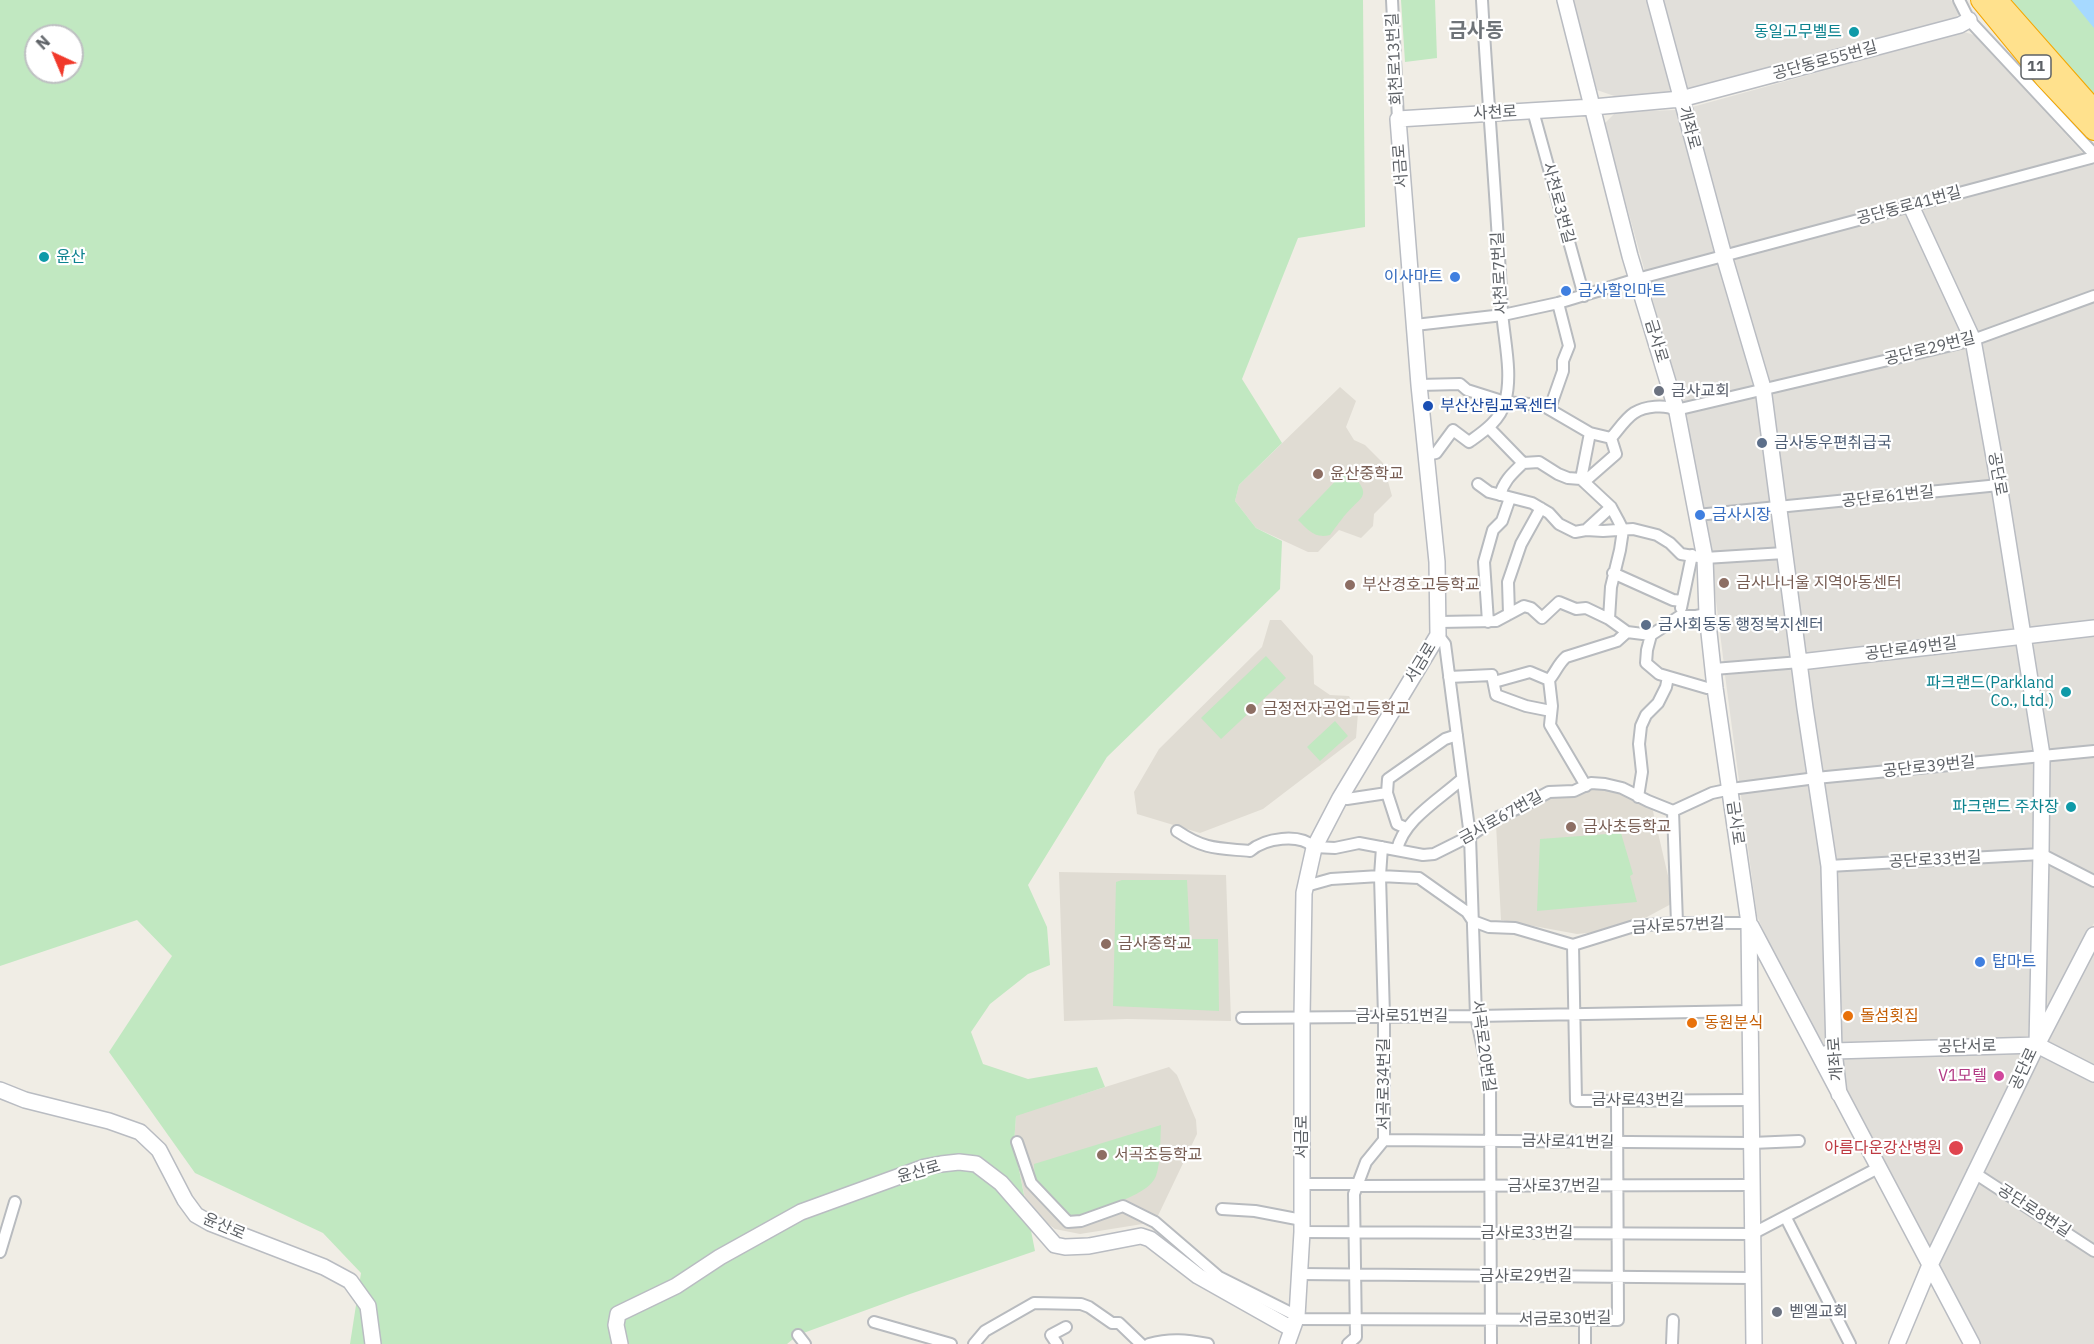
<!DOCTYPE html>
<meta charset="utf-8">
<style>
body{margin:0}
#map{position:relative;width:2094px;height:1344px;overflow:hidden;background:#f0ede5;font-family:"IBM Plex Sans",sans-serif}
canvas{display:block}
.north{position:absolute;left:24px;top:24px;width:60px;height:60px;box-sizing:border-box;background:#fff;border:2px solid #bec0c2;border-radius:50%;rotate:316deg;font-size:16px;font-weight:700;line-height:24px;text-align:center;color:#5d6166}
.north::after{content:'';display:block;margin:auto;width:21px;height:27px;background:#f1392b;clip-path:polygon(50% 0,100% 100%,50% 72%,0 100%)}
</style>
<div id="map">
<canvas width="2094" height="1344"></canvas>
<div class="north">N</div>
</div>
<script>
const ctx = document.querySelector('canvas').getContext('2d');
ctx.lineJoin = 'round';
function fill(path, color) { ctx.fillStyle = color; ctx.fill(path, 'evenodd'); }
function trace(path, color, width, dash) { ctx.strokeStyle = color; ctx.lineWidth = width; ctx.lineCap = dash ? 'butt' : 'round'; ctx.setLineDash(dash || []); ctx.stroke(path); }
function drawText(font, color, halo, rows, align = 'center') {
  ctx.font = font + ' "IBM Plex Sans","Noto Sans KR",sans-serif'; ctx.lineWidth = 4.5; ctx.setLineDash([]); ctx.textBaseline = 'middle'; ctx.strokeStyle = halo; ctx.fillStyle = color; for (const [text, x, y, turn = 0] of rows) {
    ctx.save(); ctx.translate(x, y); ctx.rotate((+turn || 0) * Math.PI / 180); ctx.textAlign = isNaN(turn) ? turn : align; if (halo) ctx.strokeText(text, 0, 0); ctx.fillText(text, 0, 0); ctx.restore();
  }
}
const industrial = new Path2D(`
 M1571,0H1951L1959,12L1955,21L1672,94L1617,97L1597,90Z
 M1964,32L1974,35L2094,165V622L1900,647L1724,665L1709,545L1681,402L1604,124L1616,112L1676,110L1696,106Z
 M2094,632V923L2038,1032L1935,1243L1929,1245L1887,1168L1865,1124L1842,1086L1785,980L1757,916L1725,675L1834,664Z
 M2094,947V1344H1980L1937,1260Z`);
const education = new Path2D(`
 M1340,387L1356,401L1346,427L1354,440L1365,445L1383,463L1392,496L1374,514L1373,526L1361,538L1339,530L1318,552H1308L1256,528L1235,501L1239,485Z
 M1270,620H1281L1313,656L1314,684L1330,695L1349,696L1358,713L1356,738L1263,809L1200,833L1137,814L1134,792L1159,749L1262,647Z
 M1599,788L1619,792L1652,807L1672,893L1673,903L1647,917L1608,931L1577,934L1501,920L1496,824L1551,796L1582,792Z
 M1059,872L1226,875L1231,1021L1127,1019L1064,1021Z
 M1169,1067L1177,1075L1196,1120L1197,1134L1155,1222L1080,1234L1055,1229L1027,1209L1014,1144L1016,1115Z`);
const green = new Path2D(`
 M0,0H1363L1365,227L1298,238L1242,379L1282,443L1239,485L1235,501L1256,528L1282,541L1280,589L1107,757L1028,885L1047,927L1050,965L1028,974L990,1004L971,1032L983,1064L1028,1079L1097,1067L1105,1087L1016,1116L1014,1144L1035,1251L910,1294L798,1335L787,1344H350L361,1273L323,1233L195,1173L109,1052L172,956L137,920L0,966ZM36,36H72V72H36Z
 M1401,0H1435L1437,58L1405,62Z
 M2005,0H2094V100Z
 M1347,469C1376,499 1361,494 1342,519C1338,524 1334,529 1330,535C1315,539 1308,530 1298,520Z
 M1266,656L1286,678L1221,739L1201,718Z
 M1335,721L1348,736L1320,761L1307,747Z
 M1621,833L1633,874L1630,876L1637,902L1537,911L1540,839Z
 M1122,880H1187L1190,939H1218L1219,1011L1113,1006L1116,882Z
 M1161,1125C1160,1142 1161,1160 1156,1176C1148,1198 1089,1211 1068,1218L1035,1182L1034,1164Z`);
const water = new Path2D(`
 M2071,0H2094V28Z`);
const street = new Path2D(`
 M1392,0L1398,119
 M1959,0L1969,20L2094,154
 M1533,111L1584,296
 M1415,325L1503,315L1558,303L1637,279L2094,157
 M1419,385L1460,384L1467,390L1505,402L1542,405L1590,433L1611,438C1618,430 1626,418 1634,413C1645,406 1665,404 1676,410L1973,340L2094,296
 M1550,408L1563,371V361L1569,346L1558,303
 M1489,428L1523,463
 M1426,455L1436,453L1453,430L1469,442C1483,432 1500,421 1505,402C1513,374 1504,340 1502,311C1497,207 1488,104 1482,0
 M1581,479L1590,433
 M1584,482L1616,454L1611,438
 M1478,484L1489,492L1532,503L1549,513L1559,524L1575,532L1586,530L1603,531L1633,529L1657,535L1670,543L1681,554L1705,558L1784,553
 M1500,495C1504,480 1513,473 1523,463L1539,462L1558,474L1568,478L1581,479L1611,507L1618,520L1623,530L1620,550L1611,587L1609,619L1627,632L1617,641L1566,657C1558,664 1556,672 1549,680
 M1697,515L1999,485
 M1586,530L1611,507
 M1613,573L1673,600L1682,601
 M1681,608L1692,555
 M1509,614L1508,582L1521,544L1541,508
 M1439,622L1496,621L1524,606L1531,608L1542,618L1559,602L1576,609L1586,608L1609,619
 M1488,622L1484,562L1493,530L1502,521L1510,498
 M1627,632L1651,635L1680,616H1696L1707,614
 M1438,635L1445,644L1470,836L1476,1016L1490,1082L1491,1344
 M1651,635L1647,650L1646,663L1659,674L1707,688H1715
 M1714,669L1800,662
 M1449,677L1492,675L1496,695L1526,706L1551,711
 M1549,680L1552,706L1550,725L1586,786
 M1494,682L1530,672L1549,680
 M1638,797L1642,772L1639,744L1641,726L1646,715L1658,703L1666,687L1668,677
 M1340,798L1347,799L1387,793
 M1673,811L1677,923
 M1406,828L1397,824L1387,793L1388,779L1445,739L1457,735
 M1177,831C1205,850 1218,848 1250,851C1265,838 1299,833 1314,847L1335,848L1359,843L1423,855L1434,854L1470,836L1496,818L1523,806L1549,792L1574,791L1591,783L1605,784L1622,788L1648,801L1673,811L1712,793L1731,789L1816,778L2094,751
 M1397,850C1403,820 1440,799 1462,779
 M1829,866L2041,854L2094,881
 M1306,886L1331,879L1380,876L1419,878L1467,912L1473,921L1489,927L1515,928L1573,945L1634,926L1675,923H1749
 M1573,945L1576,1101L1750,1100
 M1242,1018L1476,1016L1750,1011
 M1384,1140L1752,1143L1799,1141
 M1017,1142L1031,1183L1068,1222L1081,1221L1123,1206L1155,1222L1219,1277L1297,1316
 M1973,1172L2094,1251
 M1302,1184H1356
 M1356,1186L1752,1185
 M1222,1209L1255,1211L1302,1220
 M1786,1218L1850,1344
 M1302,1232L1752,1234L1878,1168
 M0,1252L15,1202
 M1299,1274L1752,1278
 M1295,1319L1618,1320L1617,1101
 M874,1322L951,1344
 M798,1335L805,1344
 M974,1344L985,1331L1034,1303L1081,1304L1089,1307L1112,1323H1119L1141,1344
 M1057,1344L1051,1335L1066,1327
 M1149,1344C1171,1338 1186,1340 1208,1344
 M1348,1344L1356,1337L1354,1194L1366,1162L1384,1140V1016L1380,876L1382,847
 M1585,1344V1320
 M1672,1344L1673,1320`);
const secondary = new Path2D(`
 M1565,0L1630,256L1677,412L1705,558L1707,614L1715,688L1749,923L1754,1344
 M1655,0L1724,256L1763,388L1805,708L1829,866L1834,1051L1839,1094
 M1800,662L2094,628
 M1751,926L1972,1344
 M2039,1041L2094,935
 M1825,1054L1834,1051L2037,1045L2094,1074
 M0,1090L25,1100L109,1121L140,1132L159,1150L185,1200L196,1215L210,1223L324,1267L350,1281L368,1306L373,1344
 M620,1344L616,1325L618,1314L676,1286L720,1257L801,1212L925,1167L941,1164L959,1162L976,1164L1001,1183L1055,1245L1065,1247L1089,1246L1141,1236L1150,1239L1198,1276L1292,1329
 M1287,1344L1297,1316L1302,1232V1017L1304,893L1314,848L1340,798L1438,635L1437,562L1419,385L1398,119L1593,107L1681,99L1960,25L1969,20
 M1897,1344L1930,1265L2037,1045L2041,854L2042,755L1999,485L1973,340L1911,206`);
const highway = new Path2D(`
 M1981,0L2045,78L2094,130
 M1997,0L2094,110`);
const markers = [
 [1854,32,6,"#0f9aa8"],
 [44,257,6,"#0f9aa8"],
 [1455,277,6,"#3f7fe0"],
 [1566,291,6,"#3f7fe0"],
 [1659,391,6,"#6b7280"],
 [1428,406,6,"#1a4fb4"],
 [1762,443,6,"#5c6f8a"],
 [1318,474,6,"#8d6e63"],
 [1700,515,6,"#3f7fe0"],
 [1724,583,6,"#8d6e63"],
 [1350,585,6,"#8d6e63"],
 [1646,625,6,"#5c6f8a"],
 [2066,692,6,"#0f9aa8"],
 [1251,709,6,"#8d6e63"],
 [2071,807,6,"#0f9aa8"],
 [1571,827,6,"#8d6e63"],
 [1106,944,6,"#8d6e63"],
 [1980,962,6,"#3f7fe0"],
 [1848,1016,6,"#e8710a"],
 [1692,1023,6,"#e8710a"],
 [1999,1076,6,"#d1479c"],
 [1956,1148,8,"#e0444e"],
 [1102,1155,6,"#8d6e63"],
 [1777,1312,6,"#6b7280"]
];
const shields = [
 [2036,67,30]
];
const shieldNames = [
 ["11",2036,67]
];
const cultureNames = [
 ["동일고무벨트",1842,32],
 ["윤산",56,257,"left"],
 ["파크랜드(Parkland",2054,683],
 ["Co., Ltd.)",2054,701],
 ["파크랜드 주차장",2059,807]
];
const streetNames = [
 ["회천로13번길",1395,59,-93],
 ["공단동로55번길",1825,61,-15],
 ["사천로",1495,113,-3],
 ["개좌로",1689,128,75],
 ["서금로",1401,166,-94],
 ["사천로3번길",1558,203,75],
 ["공단동로41번길",1909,206,-15],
 ["사천로7번길",1500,273,-93],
 ["금사로",1656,341,73],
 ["공단로29번길",1930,349,-14],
 ["공단로",1997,474,80],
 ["공단로61번길",1888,497,-6],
 ["공단로49번길",1911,649,-7],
 ["서금로",1421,663,-59],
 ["공단로39번길",1929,767,-6],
 ["금사로67번길",1501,818,-29],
 ["금사로",1735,823,82],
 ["공단로33번길",1935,860,-3],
 ["금사로57번길",1678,926,-3],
 ["금사로51번길",1402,1016],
 ["서곡로20번길",1483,1046,82],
 ["공단서로",1967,1047,-1],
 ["개좌로",1836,1059,-94],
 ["공단로",2024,1069,-65],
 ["서곡로34번길",1384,1084,-90],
 ["금사로43번길",1638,1100],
 ["서금로",1302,1137,-90],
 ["금사로41번길",1568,1142,1],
 ["윤산로",919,1172,-16],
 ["금사로37번길",1554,1186],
 ["공단로8번길",2034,1211,33],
 ["윤산로",224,1227,23],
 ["금사로33번길",1527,1233],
 ["금사로29번길",1526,1276],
 ["서금로30번길",1565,1319,-1]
];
const shopNames = [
 ["이사마트",1443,277,"right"],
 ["금사할인마트",1578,291],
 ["금사시장",1712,515],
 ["탑마트",1992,962]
];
const worshipNames = [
 ["금사교회",1671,391],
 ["벧엘교회",1789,1312]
];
const transitNames = [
 ["부산산림교육센터",1440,406]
];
const serviceNames = [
 ["금사동우편취급국",1774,443],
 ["금사회동동 행정복지센터",1658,625]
];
const educationNames = [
 ["윤산중학교",1330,474],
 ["금사나너울 지역아동센터",1736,583],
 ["부산경호고등학교",1362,585],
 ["금정전자공업고등학교",1263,709],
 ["금사초등학교",1583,827],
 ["금사중학교",1118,944],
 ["서곡초등학교",1114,1155]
];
const foodNames = [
 ["돌섬횟집",1860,1016],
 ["동원분식",1704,1023]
];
const hotelNames = [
 ["V1모텔",1987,1076]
];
const healthNames = [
 ["아름다운강산병원",1942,1148]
];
const quarterNames = [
 ["금사동",1476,31]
];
fill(industrial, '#e1dfda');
fill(education, '#e0dcd3');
fill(green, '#c1e8c1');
fill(water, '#a6d9ff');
trace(street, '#b8bbbf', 14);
trace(secondary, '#b9bcc2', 18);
trace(highway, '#f5a700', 22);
trace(street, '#fff', 10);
trace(secondary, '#fff', 15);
trace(highway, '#ffe18d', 20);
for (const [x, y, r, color] of markers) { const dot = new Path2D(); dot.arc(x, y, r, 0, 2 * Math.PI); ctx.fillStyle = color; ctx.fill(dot); trace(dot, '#fff', 2); }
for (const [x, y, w] of shields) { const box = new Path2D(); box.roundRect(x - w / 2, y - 12, w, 24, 4.5); ctx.fillStyle = '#fff'; ctx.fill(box); trace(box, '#5d6166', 1.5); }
drawText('bold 15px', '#5d6166', null, shieldNames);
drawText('16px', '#0d838f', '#fff', cultureNames, 'right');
drawText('16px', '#5d6166', '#fff', streetNames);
drawText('16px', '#366cbe', '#fff', shopNames, 'left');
drawText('16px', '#5b616d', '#fff', worshipNames, 'left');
drawText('16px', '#164399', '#fff', transitNames, 'left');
drawText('16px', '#4e5e75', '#fff', serviceNames, 'left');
drawText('16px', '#785e54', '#fff', educationNames, 'left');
drawText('16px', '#c56008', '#fff', foodNames, 'left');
drawText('16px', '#b23c85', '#fff', hotelNames, 'right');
drawText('16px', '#be3a42', '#fff', healthNames, 'right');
drawText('bold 20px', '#6e7378', '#fff', quarterNames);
</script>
